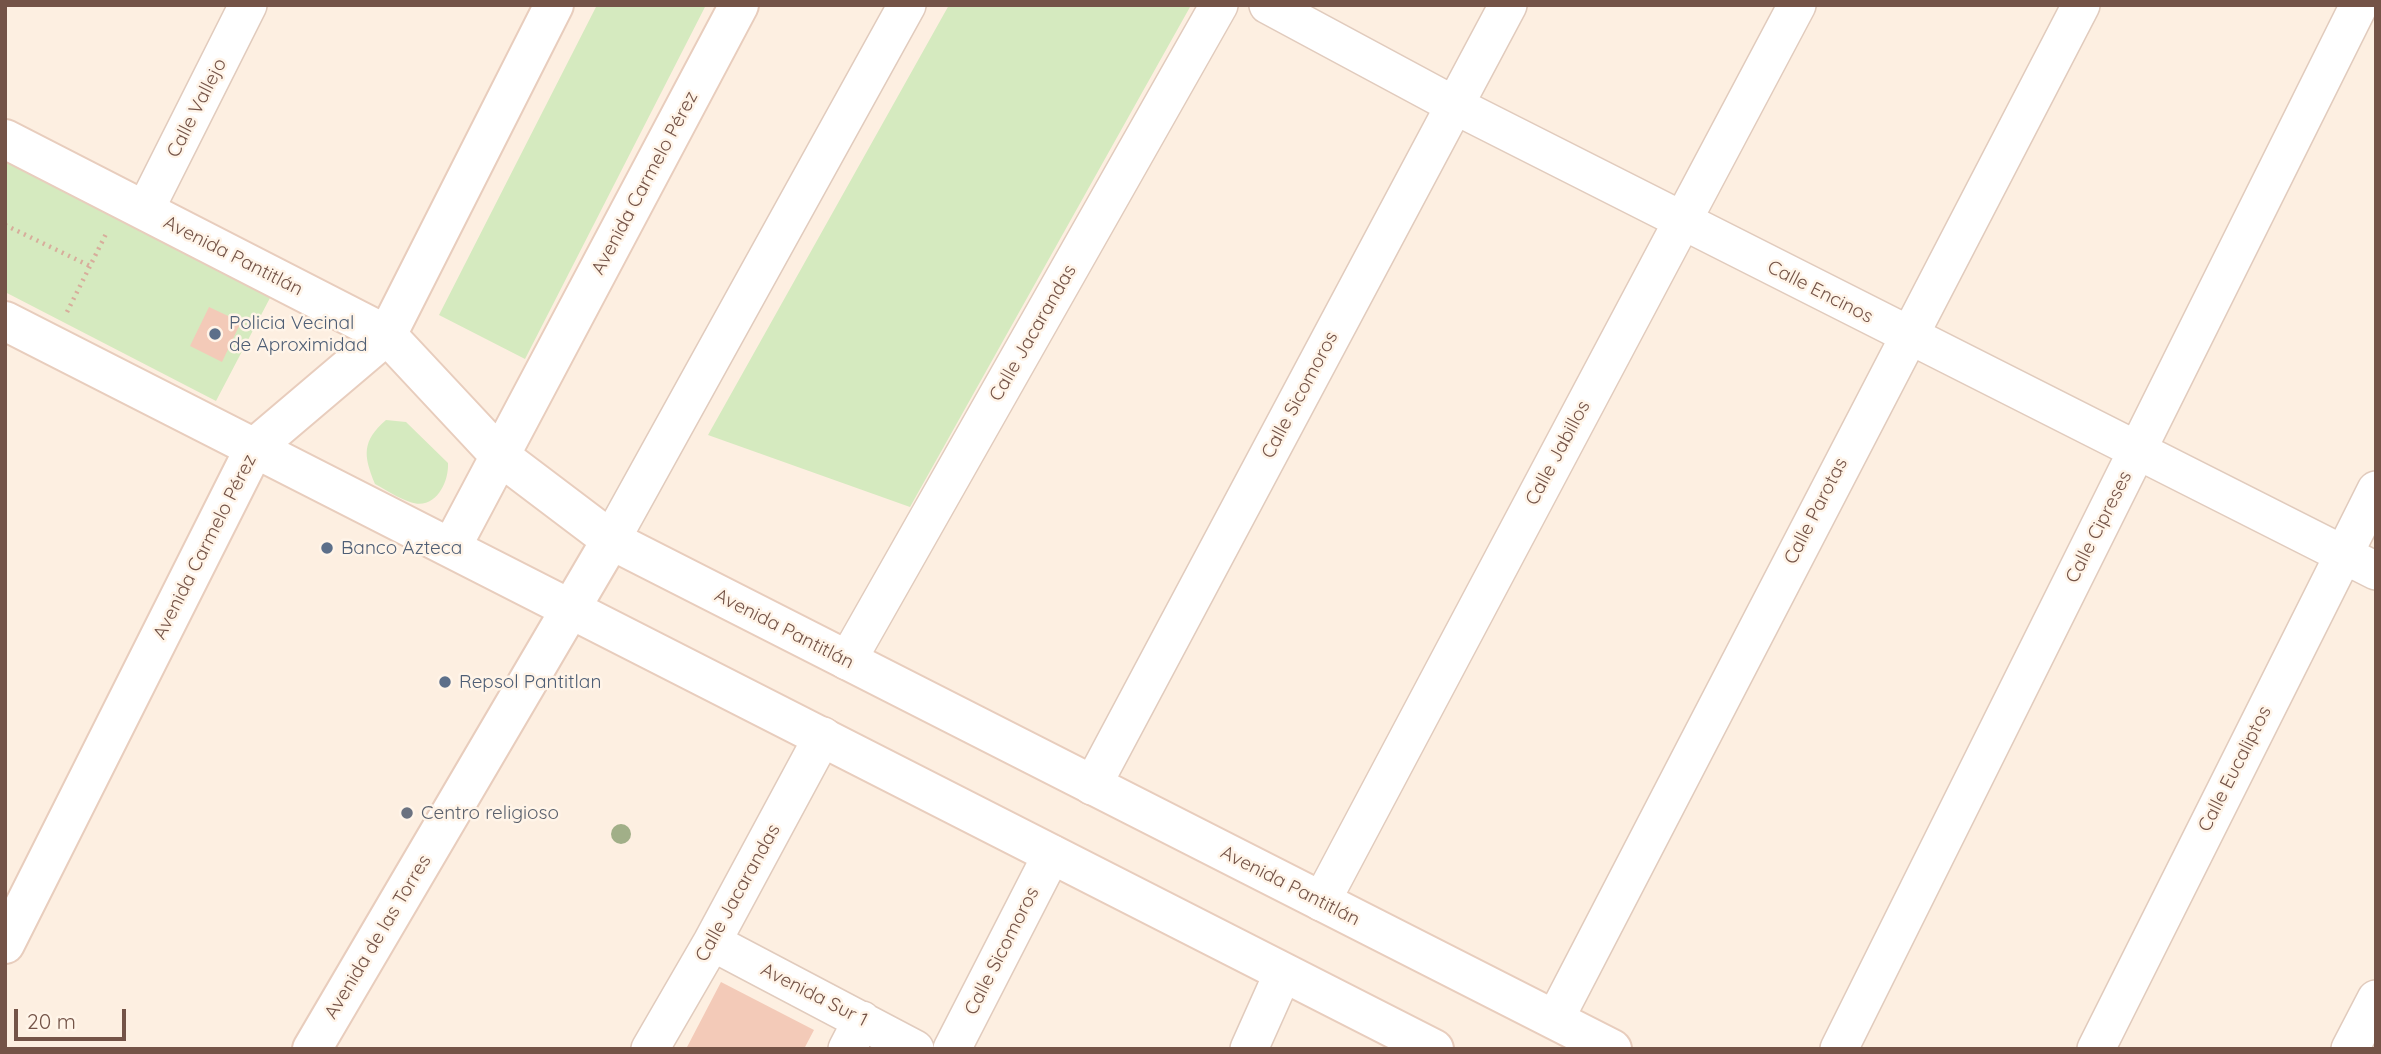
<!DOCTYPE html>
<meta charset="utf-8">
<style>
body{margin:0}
#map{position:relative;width:2381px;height:1054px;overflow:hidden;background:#fdefe1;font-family:Quicksand,sans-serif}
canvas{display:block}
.frame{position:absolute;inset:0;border:7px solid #745347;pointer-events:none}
.scale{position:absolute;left:14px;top:1009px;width:112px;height:32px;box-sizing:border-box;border:4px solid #745347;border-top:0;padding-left:9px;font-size:21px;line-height:24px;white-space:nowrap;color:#745347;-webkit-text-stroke:5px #fff4e8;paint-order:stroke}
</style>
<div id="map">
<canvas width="2381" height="1054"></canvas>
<div class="frame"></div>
<div class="scale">20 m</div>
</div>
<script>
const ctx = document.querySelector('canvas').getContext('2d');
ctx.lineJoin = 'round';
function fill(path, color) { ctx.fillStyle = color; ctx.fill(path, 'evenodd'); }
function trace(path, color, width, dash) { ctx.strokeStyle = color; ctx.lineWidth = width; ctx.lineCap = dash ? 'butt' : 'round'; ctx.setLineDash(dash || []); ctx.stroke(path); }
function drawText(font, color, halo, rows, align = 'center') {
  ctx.font = font + ' Quicksand,sans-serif'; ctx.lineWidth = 5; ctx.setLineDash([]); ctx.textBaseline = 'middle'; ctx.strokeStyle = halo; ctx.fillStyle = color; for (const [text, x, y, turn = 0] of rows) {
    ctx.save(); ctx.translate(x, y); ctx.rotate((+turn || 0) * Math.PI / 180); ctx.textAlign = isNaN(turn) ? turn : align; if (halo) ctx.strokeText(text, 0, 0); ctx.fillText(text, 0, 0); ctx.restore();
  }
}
const green = new Path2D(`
 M597,5H706L525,359L439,315Z
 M949,5L1190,7L910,507L708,435Z
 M5,159L271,296L216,401L5,292Z
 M386,420L406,422L448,463C449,483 435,511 410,502C398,498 386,490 375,484C363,455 362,441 386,420Z`);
const building = new Path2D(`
 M209,307L241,322L222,362L190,346Z
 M721,982L814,1030L804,1049H686Z`);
const path = new Path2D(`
 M5,225L90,266
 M67,312L107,232`);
const street = new Path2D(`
 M1268,5L1454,105L2376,571
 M145,210L248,5
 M611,540L907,5
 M847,661L1219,5
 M1092,786L1508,5
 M1321,902L1797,5
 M712,942L915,1049
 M1555,1019L2081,5
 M650,1049L712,942L823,736
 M847,1049L862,1020
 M952,1049L1052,854
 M1249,1049L1283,973
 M1839,1049L2359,5
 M2096,1049L2376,490
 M2350,1049L2376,999`);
const secondary = new Path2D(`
 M5,139L387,335L500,456L611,540L1612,1049
 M5,321L1434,1049
 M452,546L739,5
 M5,944L255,447L387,335L554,5
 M312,1049L611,540`);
const trees = [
 [621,834]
];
const markers = [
 [215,334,7,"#5c6f8a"],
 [327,548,7,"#5c6f8a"],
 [445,682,7,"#5c6f8a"],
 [407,813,7,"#6b7280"]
];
const streetNames = [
 ["Calle Vallejo",197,108,-63],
 ["Avenida Carmelo Pérez",645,183,-62],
 ["Avenida Pantitlán",233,256,27],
 ["Calle Encinos",1820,292,27],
 ["Calle Jacarandas",1033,333,-60],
 ["Calle Sicomoros",1300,395,-62],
 ["Calle Jabillos",1558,453,-62],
 ["Calle Parotas",1816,511,-63],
 ["Calle Cipreses",2099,527,-63],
 ["Avenida Carmelo Pérez",205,547,-63],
 ["Avenida Pantitlán",784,629,27],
 ["Calle Eucaliptos",2235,769,-63],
 ["Avenida Pantitlán",1290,886,27],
 ["Calle Jacarandas",738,893,-61],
 ["Avenida de las Torres",378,937,-59],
 ["Calle Sicomoros",1002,951,-63],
 ["Avenida Sur 1",814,995,27]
];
const serviceNames = [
 ["Policia Vecinal",229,323],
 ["de Aproximidad",229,345],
 ["Banco Azteca",341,548],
 ["Repsol Pantitlan",459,682]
];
const worshipNames = [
 ["Centro religioso",421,813]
];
fill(green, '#d5eabf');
fill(building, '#f3cab8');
trace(street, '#e1cbbd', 40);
trace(secondary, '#e8cdbd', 42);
trace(path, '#d7ad9b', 4.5, [2, 5]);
trace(street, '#fff', 37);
trace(secondary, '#fff', 38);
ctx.fillStyle = '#a1af88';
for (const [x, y] of trees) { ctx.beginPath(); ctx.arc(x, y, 10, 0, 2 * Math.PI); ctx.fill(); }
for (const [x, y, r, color] of markers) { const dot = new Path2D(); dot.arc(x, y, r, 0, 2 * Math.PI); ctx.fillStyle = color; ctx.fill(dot); trace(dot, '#fff4e8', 2.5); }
drawText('19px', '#745347', '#fff4e8', streetNames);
drawText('19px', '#4e5e75', '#fff4e8', serviceNames, 'left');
drawText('19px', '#5b616d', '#fff4e8', worshipNames, 'left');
</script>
